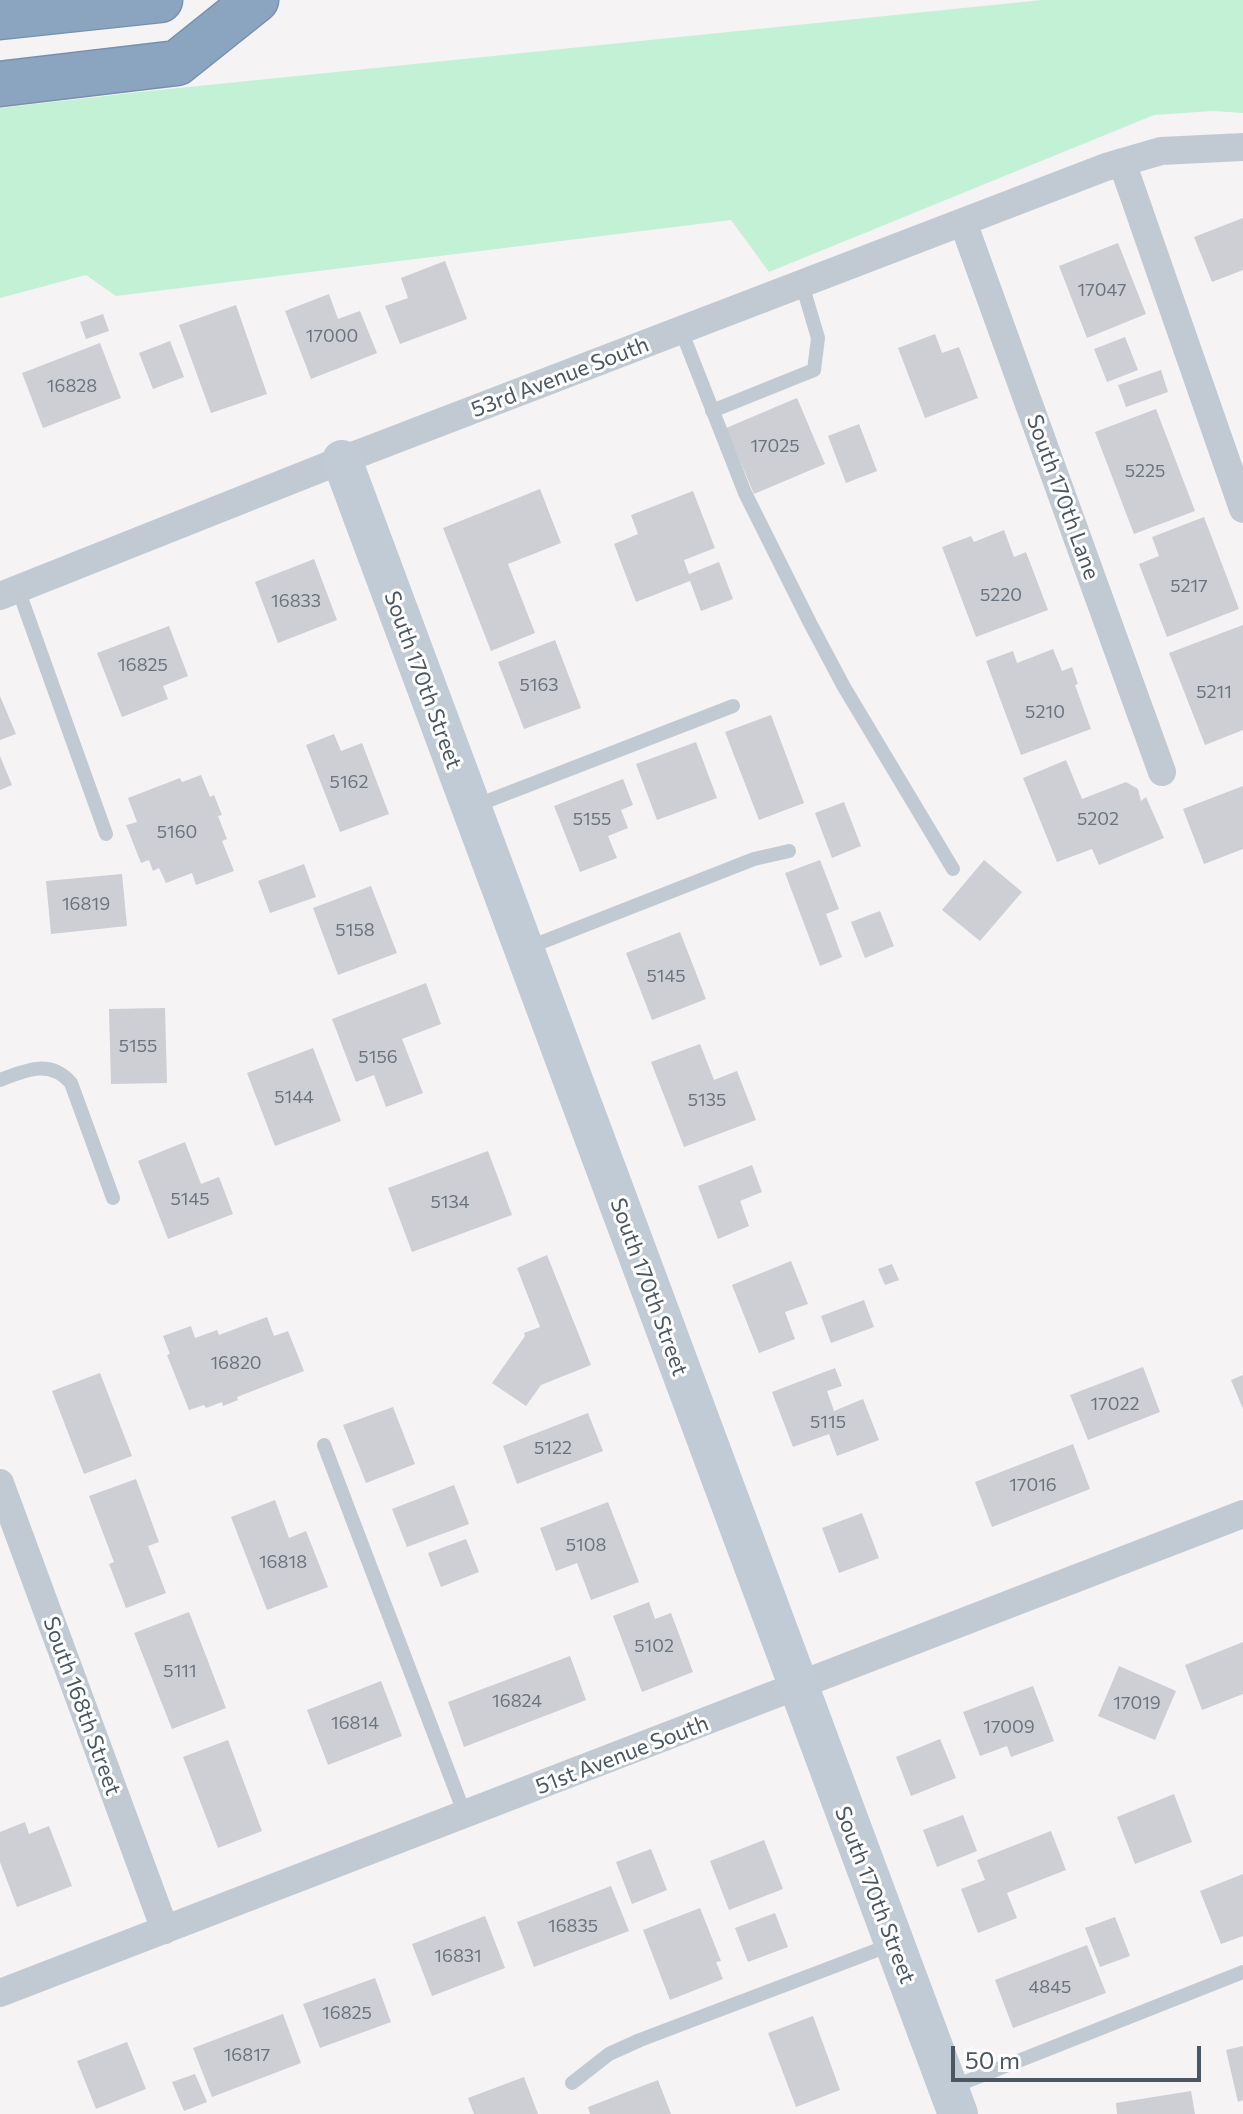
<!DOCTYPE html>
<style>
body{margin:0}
#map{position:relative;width:1243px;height:2114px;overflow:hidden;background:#f5f3f3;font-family:Commissioner,sans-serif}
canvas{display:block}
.scale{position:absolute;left:951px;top:2046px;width:250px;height:36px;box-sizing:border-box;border:4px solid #4a5661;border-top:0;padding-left:10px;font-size:24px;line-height:28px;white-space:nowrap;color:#4a5661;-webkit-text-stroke:6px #fff;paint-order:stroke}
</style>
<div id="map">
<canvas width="1243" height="2114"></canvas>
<div class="scale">50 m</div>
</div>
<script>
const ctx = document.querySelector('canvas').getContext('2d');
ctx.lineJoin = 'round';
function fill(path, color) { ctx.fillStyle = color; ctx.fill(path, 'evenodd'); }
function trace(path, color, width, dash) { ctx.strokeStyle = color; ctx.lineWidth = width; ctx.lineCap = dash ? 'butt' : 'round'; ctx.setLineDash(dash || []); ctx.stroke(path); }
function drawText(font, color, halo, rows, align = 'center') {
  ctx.font = font + ' Commissioner,sans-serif'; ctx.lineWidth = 6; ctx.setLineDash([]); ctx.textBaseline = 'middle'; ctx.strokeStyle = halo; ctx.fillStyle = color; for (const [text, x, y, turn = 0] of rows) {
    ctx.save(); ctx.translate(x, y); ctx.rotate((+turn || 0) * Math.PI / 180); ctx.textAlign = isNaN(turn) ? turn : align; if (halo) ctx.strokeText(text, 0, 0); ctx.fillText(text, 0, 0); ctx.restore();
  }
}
const green = new Path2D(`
 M1042,0H1243V113L1213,111L1154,115L769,272L731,220L116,296L86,275L0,298V108L140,92Z`);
const building = new Path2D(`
 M1243,218V270L1212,282L1194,237Z
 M1118,243L1146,314L1087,338L1059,266Z
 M445,261L467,319L400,344L385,306L408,298L401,278Z
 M329,294L338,319L360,311L377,353L311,379L285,311Z
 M236,305L267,394L211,413L179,325Z
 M103,314L109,331L86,339L80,322Z
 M935,334L942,353L959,347L978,398L925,418L898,348Z
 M1125,337L1138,370L1107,382L1094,349Z
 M170,341L184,377L153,389L139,353Z
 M100,343L121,398L43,428L22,373Z
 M1161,370L1168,392L1126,407L1118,385Z
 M797,398L825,464L754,494L726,428Z
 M1156,409L1195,511L1134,534L1095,432Z
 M859,424L877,471L846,483L828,436Z
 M540,489L561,543L508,564L535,633L491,651L443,528Z
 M693,491L715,548L684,560L689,574L719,562L733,599L701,611L690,581L636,602L614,544L638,534L631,515Z
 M1204,517L1239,609L1167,637L1139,564L1159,556L1152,537Z
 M1004,530L1014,557L1026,552L1048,610L976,637L942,547L971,536L974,542Z
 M314,559L337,620L278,643L255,582Z
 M1243,625V730L1205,745L1169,653Z
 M169,626L188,676L163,686L168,699L122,717L97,653Z
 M555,640L581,708L524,729L498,662Z
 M1053,649L1062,671L1072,667L1078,684L1075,685L1091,729L1021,755L986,661L1013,651L1017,663Z
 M0,696L16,734L0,740Z
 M771,715L804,803L759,820L725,732Z
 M334,734L341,751L362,743L389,814L340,832L306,745Z
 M696,742L717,798L657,820L636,764Z
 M0,756L12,785L0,790Z
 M1066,760L1082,799L1126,782L1138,789L1141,801L1146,797L1164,838L1099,865L1092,849L1057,862L1023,778Z
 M201,775L210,797L214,795L222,815L218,816L227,839L222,841L234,871L196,885L192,873L166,883L159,868L153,871L149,860L141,863L126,825L137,822L128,798L180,778L182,782Z
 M623,779L633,805L621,810L628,828L608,836L617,858L580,872L554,806Z
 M1243,786V849L1204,864L1183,809Z
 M844,802L861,846L832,858L815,813Z
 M820,860L839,909L826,914L842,957L820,966L785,873Z
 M984,860L1022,892L980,941L942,910Z
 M304,864L316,897L270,913L258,881Z
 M122,874L127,926L51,934L46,881Z
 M371,886L397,953L338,975L313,908Z
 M880,911L894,946L865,958L851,922Z
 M680,932L706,999L652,1020L626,953Z
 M426,983L441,1024L402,1039L423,1093L386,1107L374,1075L356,1082L332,1019Z
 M165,1008L167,1083L111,1084L109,1009Z
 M700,1044L714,1080L737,1071L756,1120L684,1147L651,1062Z
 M313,1048L341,1121L275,1146L247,1073Z
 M185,1142L201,1184L219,1177L233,1214L168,1239L138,1161Z
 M488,1151L512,1215L412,1252L388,1188Z
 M752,1165L762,1192L740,1201L749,1226L718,1239L698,1186Z
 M547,1255L591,1365L541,1385L526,1406L492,1383L525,1336L524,1333L540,1327L517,1268Z
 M791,1261L808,1304L785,1312L795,1339L759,1353L732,1285Z
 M892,1264L899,1280L885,1285L878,1269Z
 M864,1300L874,1327L831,1343L821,1316Z
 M267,1317L274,1336L288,1331L304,1371L237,1397L238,1400L223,1406L222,1402L206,1408L204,1405L189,1410L167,1355L170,1354L163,1336L191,1326L195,1338L217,1330L219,1335Z
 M1143,1367L1160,1412L1088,1440L1070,1395Z
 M835,1368L842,1386L827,1391L834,1411L863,1399L879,1440L837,1456L829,1434L793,1447L772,1392Z
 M100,1373L132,1456L84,1474L52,1391Z
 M1243,1375V1409L1231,1380Z
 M393,1407L415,1464L366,1483L343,1425Z
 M588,1413L603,1451L517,1484L503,1446Z
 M1073,1444L1090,1489L992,1527L975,1482Z
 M136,1479L159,1542L148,1546L166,1593L126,1608L109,1564L114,1562L89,1496Z
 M454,1485L469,1524L407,1547L392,1509Z
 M275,1500L289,1538L306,1531L328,1587L267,1610L231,1517Z
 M608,1502L639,1582L591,1600L577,1563L556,1571L540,1528Z
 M862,1513L879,1558L839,1573L822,1528Z
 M466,1539L479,1572L441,1587L428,1553Z
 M649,1602L655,1619L671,1613L693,1672L642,1692L613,1616Z
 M189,1612L226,1708L172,1729L134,1633Z
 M1243,1642V1694L1202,1710L1185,1665Z
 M570,1656L586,1700L464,1747L448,1702Z
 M1119,1666L1176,1691L1155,1740L1098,1716Z
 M381,1681L402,1736L328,1765L307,1710Z
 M1033,1686L1054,1741L1011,1757L1007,1746L980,1756L963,1712Z
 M940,1739L956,1778L911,1796L896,1757Z
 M228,1740L262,1831L218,1848L183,1757Z
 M1174,1794L1192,1842L1135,1864L1117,1817Z
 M963,1815L977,1851L937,1867L923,1830Z
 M25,1822L29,1834L49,1826L72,1886L17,1907L0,1862V1832Z
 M1051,1831L1066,1870L1007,1893L1017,1918L978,1933L961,1889L985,1880L977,1860Z
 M764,1840L783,1889L729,1910L710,1861Z
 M651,1849L667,1890L632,1904L616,1862Z
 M1243,1874V1936L1221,1944L1200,1891Z
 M611,1886L629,1931L534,1967L517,1922Z
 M700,1908L721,1961L716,1962L723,1979L670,2000L643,1930Z
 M775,1913L788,1947L748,1962L735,1928Z
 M485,1916L505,1968L432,1996L412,1944Z
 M1115,1917L1130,1956L1100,1967L1085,1928Z
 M1087,1945L1106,1993L1013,2028L995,1980Z
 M375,1978L391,2022L320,2048L303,2004Z
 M283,2014L301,2063L212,2097L193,2048Z
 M813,2016L840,2090L796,2107L768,2033Z
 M127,2042L146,2089L96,2109L77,2061Z
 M1243,2046V2100L1238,2102L1226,2050Z
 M195,2074L207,2102L184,2111L172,2082Z
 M524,2077L538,2114H474L468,2098Z
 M658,2080L671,2114H590L588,2107Z
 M1191,2091L1195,2114H1117L1116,2103Z`);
const lane = new Path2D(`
 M681,330L745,493L810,623L844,687L953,869
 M712,411L814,370L818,338L802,284
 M18,589L106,834
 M472,807L733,706
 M527,948L754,859L789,851
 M0,1080C26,1070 50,1059 71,1083L113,1198
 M324,1445L465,1815
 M572,2083L609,2054L640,2040L893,1944
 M950,2088L1243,1972`);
const street = new Path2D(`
 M1122,162L1243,509
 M963,222L1162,772
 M0,596L342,460L1106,167L1161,151L1243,147
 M0,1483L165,1930
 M0,1993L1243,1514`);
const secondary = new Path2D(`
 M342,460L958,2114`);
const highway = new Path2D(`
 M0,17L160,0
 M0,84L177,63L256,0`);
const numberNames = [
 ["17047",1102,290],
 ["17000",332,336],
 ["16828",72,386],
 ["17025",775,446],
 ["5225",1145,471],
 ["5217",1189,586],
 ["5220",1001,595],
 ["16833",296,601],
 ["16825",143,665],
 ["5163",539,685],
 ["5211",1214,692],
 ["5210",1045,712],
 ["5162",349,782],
 ["5155",592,819],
 ["5202",1098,819],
 ["5160",177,832],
 ["16819",86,904],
 ["5158",355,930],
 ["5145",666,976],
 ["5155",138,1046],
 ["5156",378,1057],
 ["5144",294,1097],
 ["5135",707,1100],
 ["5145",190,1199],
 ["5134",450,1202],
 ["16820",236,1363],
 ["17022",1115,1404],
 ["5115",828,1422],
 ["5122",553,1448],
 ["17016",1033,1485],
 ["5108",586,1545],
 ["16818",283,1562],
 ["5102",654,1646],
 ["5111",180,1671],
 ["16824",517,1701],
 ["17019",1137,1703],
 ["16814",355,1723],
 ["17009",1009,1727],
 ["16835",573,1926],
 ["16831",458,1956],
 ["4845",1050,1987],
 ["16825",347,2013],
 ["16817",247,2055]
];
const streetNames = [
 ["53rd Avenue South",560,377,-21],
 ["South 170th Lane",1063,497,70],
 ["South 170th Street",423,680,70],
 ["South 170th Street",649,1287,70],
 ["South 168th Street",82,1706,70],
 ["51st Avenue South",622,1755,-21],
 ["South 170th Street",875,1895,69]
];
fill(green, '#c3f1d5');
fill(building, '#cdcfd5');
trace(highway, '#7690ad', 47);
trace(lane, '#c1cad2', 14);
trace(street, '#c1cad2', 28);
trace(secondary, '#c1cbd6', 40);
trace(highway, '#8ba5c1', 44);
drawText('18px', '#6b747e', null, numberNames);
drawText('22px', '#4a5661', '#fff', streetNames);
</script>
